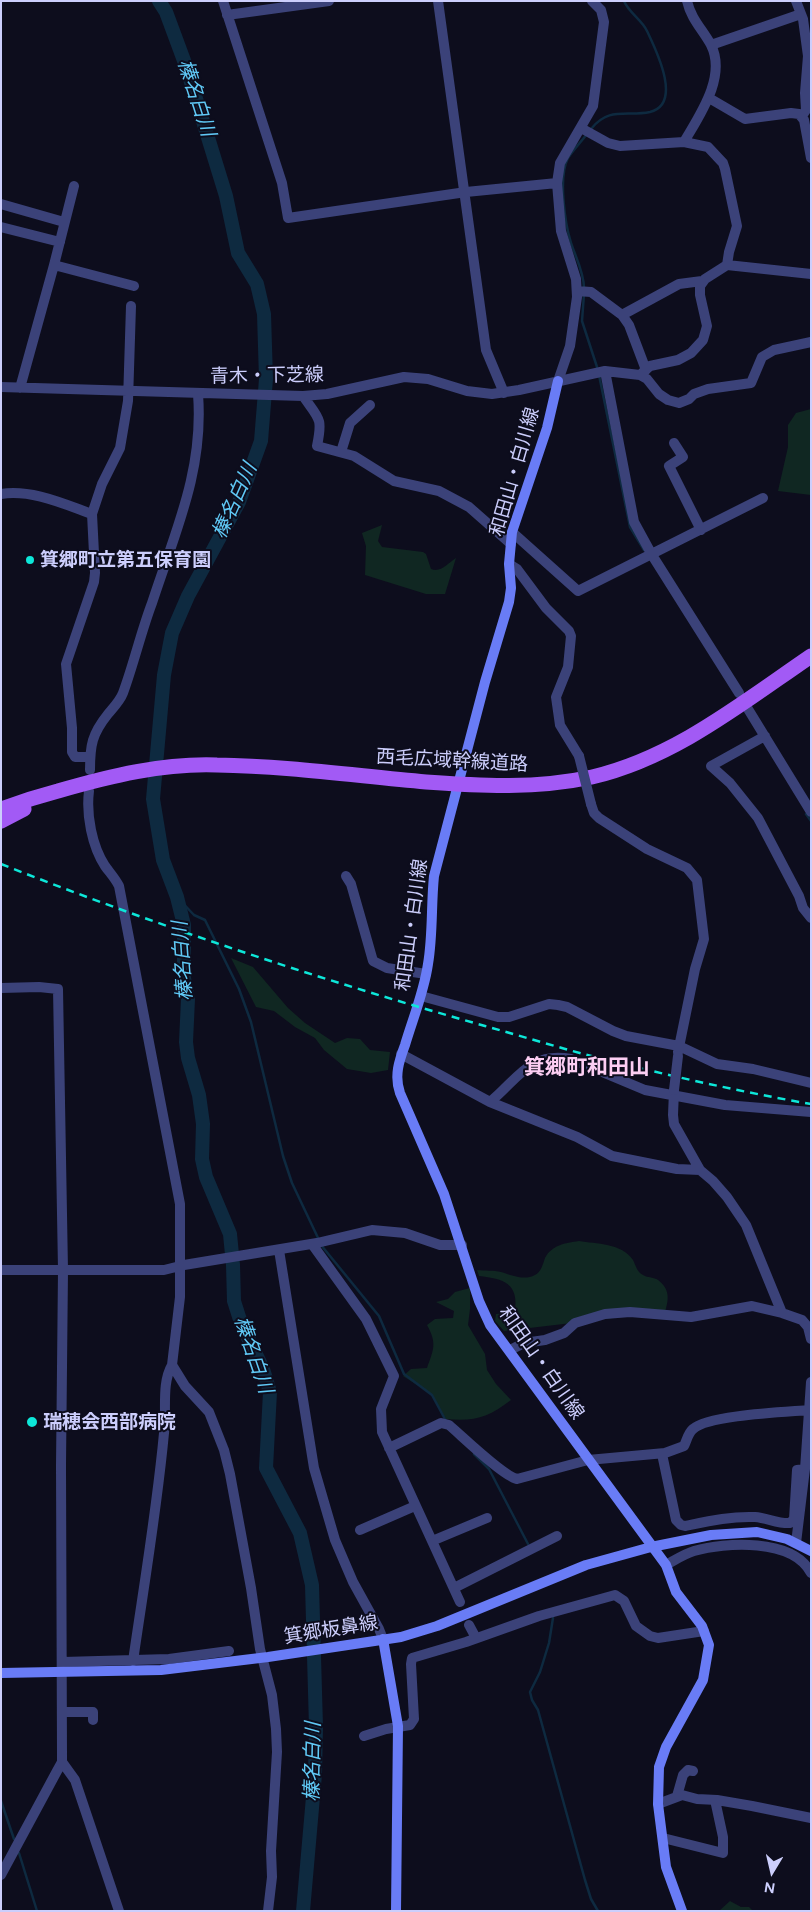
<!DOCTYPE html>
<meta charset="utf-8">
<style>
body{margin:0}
#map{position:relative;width:812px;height:1912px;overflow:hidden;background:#0d0d1d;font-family:Figtree,sans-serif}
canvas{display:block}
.frame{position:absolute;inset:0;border:2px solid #cccefc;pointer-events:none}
.north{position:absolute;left:747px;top:1847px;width:50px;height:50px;-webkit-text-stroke:4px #0d0d1d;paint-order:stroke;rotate:189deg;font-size:14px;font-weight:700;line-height:20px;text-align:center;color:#cccefc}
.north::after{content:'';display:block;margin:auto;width:18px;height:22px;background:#cccefc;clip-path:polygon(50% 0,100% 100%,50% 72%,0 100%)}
</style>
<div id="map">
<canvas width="812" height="1912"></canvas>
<div class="frame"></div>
<div class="north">N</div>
</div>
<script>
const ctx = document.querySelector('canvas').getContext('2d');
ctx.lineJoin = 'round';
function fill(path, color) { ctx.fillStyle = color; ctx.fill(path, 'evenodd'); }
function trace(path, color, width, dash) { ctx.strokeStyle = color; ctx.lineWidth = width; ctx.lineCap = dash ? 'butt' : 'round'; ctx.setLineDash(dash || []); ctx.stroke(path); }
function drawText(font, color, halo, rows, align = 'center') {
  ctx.font = font + ' Figtree,"Noto Sans JP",sans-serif'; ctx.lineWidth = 4; ctx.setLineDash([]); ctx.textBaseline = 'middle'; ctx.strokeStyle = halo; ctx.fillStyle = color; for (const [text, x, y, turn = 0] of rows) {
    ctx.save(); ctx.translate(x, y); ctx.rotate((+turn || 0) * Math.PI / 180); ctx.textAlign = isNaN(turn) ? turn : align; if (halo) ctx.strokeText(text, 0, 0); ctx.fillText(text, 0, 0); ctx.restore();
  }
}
const green = new Path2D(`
 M811,409V495L778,491L788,447V425L796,413Z
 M382,525L378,541L382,547L423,552L426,554L431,569C441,573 448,563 456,558L445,594H426L365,575L366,546L362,533Z
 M231,958L253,967L288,1008L305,1023L335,1043L347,1038L360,1039L370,1050L390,1052L388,1070L371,1073L347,1069L324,1050L315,1038L295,1027L274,1011L256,1007Z
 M579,1241C596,1244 622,1243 633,1260C636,1266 637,1272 643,1275C648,1278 654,1277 658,1280C670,1289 669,1299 665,1312L504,1331L495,1321L496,1314L515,1312C519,1283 504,1279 479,1276L477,1270C484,1271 494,1270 501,1272C511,1275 524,1281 535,1275C541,1272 543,1264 545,1258C552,1245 565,1243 579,1241Z
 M470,1288V1309L468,1325L485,1354L487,1370L496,1384L511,1400C489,1417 474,1422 446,1419L431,1394L403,1376L411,1369L427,1368C434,1349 437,1343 427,1325L435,1319L453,1318L454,1311L436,1302L448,1299L455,1292Z
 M730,1901L741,1907H749L753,1911H719Z`);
const stream = new Path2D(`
 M591,129C609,106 627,117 650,112C683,104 656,50 647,31C642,20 629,13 624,1
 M584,288C584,273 576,258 571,243C565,224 558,177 568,158C573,150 581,142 587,134
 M584,294L582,321L597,367
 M599,375L630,527L644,550
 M806,814L811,821
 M177,897L194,915L205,920L239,989L251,1022L283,1156L292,1183L319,1240
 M321,1245L379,1316L404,1374L432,1395L446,1421
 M474,1454L489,1469L528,1544
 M553,1618L549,1643L540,1672L530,1692L532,1700L538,1710L585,1880L591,1899L598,1911
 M1,1801L14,1839
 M19,1853L37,1911`);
const river = new Path2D(`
 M159,1L166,12L186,66L226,196L238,253L257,284L264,314L266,379L261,441L239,502L188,596L172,633L164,675L153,799L163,860L177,897L184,925V978L188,999L186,1042L188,1058L199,1095L203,1124L202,1159L206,1177L230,1234L233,1265L234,1301L241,1323L263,1369L270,1392L266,1468L300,1533L312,1585L316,1727L315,1774L303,1911`);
const street = new Path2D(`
 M223,1L282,183L288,218L466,192L557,183
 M438,1L486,350L504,393
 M796,1L803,19L808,56L805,93L806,110L802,116
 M227,15L329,1
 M711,45L801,14
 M709,98L745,119L791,113L799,114L804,120L811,158
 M581,128L608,143L620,146L684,142L708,147L723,163L725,169L737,226L729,252L727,265L705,279L700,286V295L707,326L703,340L691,353L678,360L650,366L640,375
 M684,142C699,116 727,77 711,45C703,30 691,19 687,1
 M1,204L64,222
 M1,227L60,242
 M54,265L134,286
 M727,265L811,274
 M577,291L591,292L622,315L679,284L702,281
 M622,315L629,325L646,370
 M605,371L634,522L652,555L739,693
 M558,381L570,346L577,297L576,279L561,231L557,183L560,163L593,106L604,22L601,10L592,1
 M1,387L303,396L327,394L404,377L428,379L467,391L492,394L519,390L605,371L640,375L647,379L659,394L668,400L679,403L689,399L694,394L708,389L751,383L762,357L774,350L811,342
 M20,388L54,265L74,186
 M303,396C319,419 323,417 317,446L354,456L394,481L439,491L469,507L511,544
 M674,443L683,457L669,466L701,530
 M341,452L350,423L370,405
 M1,494C31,489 64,504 92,514
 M512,532L578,591L763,498
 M509,564L517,569L546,608L569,631L571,636L568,667L556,697L560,725L579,756
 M748,709L811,812
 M765,736L711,766L730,783L758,818L799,896L803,908L811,918
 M90,757H75L72,752V728L66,664L94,582L95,573L92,514L102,484L120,448L128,401L131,306
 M90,770C90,745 92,734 108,714C113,708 120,701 123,693C134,663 141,632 152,603C175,532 204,471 198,394
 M89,791C86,815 92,846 105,866C110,873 115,878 119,886L180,1204V1297L172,1365L185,1386L209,1412L224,1450L230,1474L251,1588L260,1649L272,1695L276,1729L277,1752L271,1851L272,1877L268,1911
 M591,804L594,813L599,818L647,849L687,868L697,880L704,939L695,969L678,1052
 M346,876L351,884L373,961L387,968L426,974
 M1,988L39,987L58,989L63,1270L61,1465L62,1755V1762L57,1771L1,1875
 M421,996L498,1017H509L549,1004L558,1005L567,1007L613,1031L626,1036L679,1046L717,1064L753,1069L811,1083
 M401,1054L490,1102L577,1137L612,1156L677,1169L700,1170
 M674,1091L673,1115L674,1124L700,1170L713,1181L727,1197L746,1225L782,1313
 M490,1102C518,1079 530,1051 571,1059L645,1090L725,1105L811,1112
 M312,1244L366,1319L394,1376L381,1409L382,1432L460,1602
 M279,1250L314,1468L335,1540L353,1582L379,1629L383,1639
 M1,1270H164L184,1265L317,1243L372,1230L405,1233L440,1245H462
 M510,1350L524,1343L545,1340L564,1333L575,1323L605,1314L630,1312L691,1317L752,1306L782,1313L802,1320L808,1327L811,1339
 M389,1448L441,1423L449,1425C462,1436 503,1476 517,1479L588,1460L665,1453L684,1446C687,1440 688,1433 693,1429C708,1415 786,1412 809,1410
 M662,1454L676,1520L681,1525L685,1526C709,1521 731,1516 755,1517C767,1518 779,1524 790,1523L794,1519L797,1470L805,1469
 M360,1530L415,1506
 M432,1541L487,1518
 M796,1543L805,1469L811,1382
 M666,1565C675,1560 684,1554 694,1551C725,1542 793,1538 811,1573
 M454,1588L557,1536
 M469,1625L476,1638
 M133,1661C144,1585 157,1509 164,1433C167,1411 161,1384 172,1365
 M63,1662L169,1659L229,1651
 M63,1712H93V1720
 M364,1736L386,1729L410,1725L414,1719L411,1664L412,1658L466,1642L539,1616L615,1595L624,1601L636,1626L650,1636L658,1638L704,1631
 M62,1762L75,1780L119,1911
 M677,1796L683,1775L688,1770L693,1771
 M658,1804L682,1795L697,1799L717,1800L752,1806L811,1818
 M663,1838L723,1853V1837L715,1800`);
const secondary = new Path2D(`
 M558,381L547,428L512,532L509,564L511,588L509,602L485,682L434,876C431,905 433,935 428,964C424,992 413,1018 405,1045C399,1061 394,1076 400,1093L444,1194L479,1301L490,1325L666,1565L676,1592L702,1626L709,1645L703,1680L666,1747L659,1767L658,1804L666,1867L682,1911
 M383,1639L398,1726L396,1911
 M1,1673L161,1670L268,1657L401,1637L437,1626L586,1565L651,1547L711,1535L757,1532L787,1539L811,1551`);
const primary = new Path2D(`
 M1,809C20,802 39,796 58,791C110,776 163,763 217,765C287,766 357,776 426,782C482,786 536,789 592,777C674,758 742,703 811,656
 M1,821L24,809`);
const rail = new Path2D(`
 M1,864C160,927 321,980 485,1026C525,1037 566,1050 607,1060C675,1077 742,1092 811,1104`);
const streetBridge = new Path2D(`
 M579,756L591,804
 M674,1090L678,1056`);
const markers = [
 [30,560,5,"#0de7d9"],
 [32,1422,6,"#0de7d9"]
];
const streetNames = [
 ["青木・下芝線",267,376,-1],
 ["和田山・白川線",515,472,-74],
 ["西毛広域幹線道路",452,761,3],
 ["和田山・白川線",412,925,-82],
 ["和田山・白川線",541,1363,55],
 ["箕郷板鼻線",331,1630,-9]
];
const poiNames = [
 ["箕郷町立第五保育園",40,560],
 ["瑞穂会西部病院",43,1422]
];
const waterNames = [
 ["榛名白川",196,98,72],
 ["榛名白川",235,501,-66],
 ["榛名白川",183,961,-94],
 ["榛名白川",253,1355,71],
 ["榛名白川",313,1762,-89]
];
const quarterNames = [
 ["箕郷町和田山",587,1068]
];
fill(green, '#102722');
trace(stream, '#0e2a40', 2.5);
trace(river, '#0e2a40', 14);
trace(street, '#3b4279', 10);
trace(secondary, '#697cf6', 10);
trace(primary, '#a25af5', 15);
trace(rail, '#0de7d9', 2.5, [8, 6]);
trace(streetBridge, '#3b4279', 10);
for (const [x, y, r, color] of markers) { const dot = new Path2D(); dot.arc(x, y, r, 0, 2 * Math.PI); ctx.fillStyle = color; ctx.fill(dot); trace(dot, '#0d0d1d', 2); }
drawText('19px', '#cccefc', '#0d0d1d', streetNames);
drawText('bold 19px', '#cccefc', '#0d0d1d', poiNames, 'left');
drawText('italic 20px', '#60c9f6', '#0d0d1d', waterNames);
drawText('bold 21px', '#fccef3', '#0d0d1d', quarterNames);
</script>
